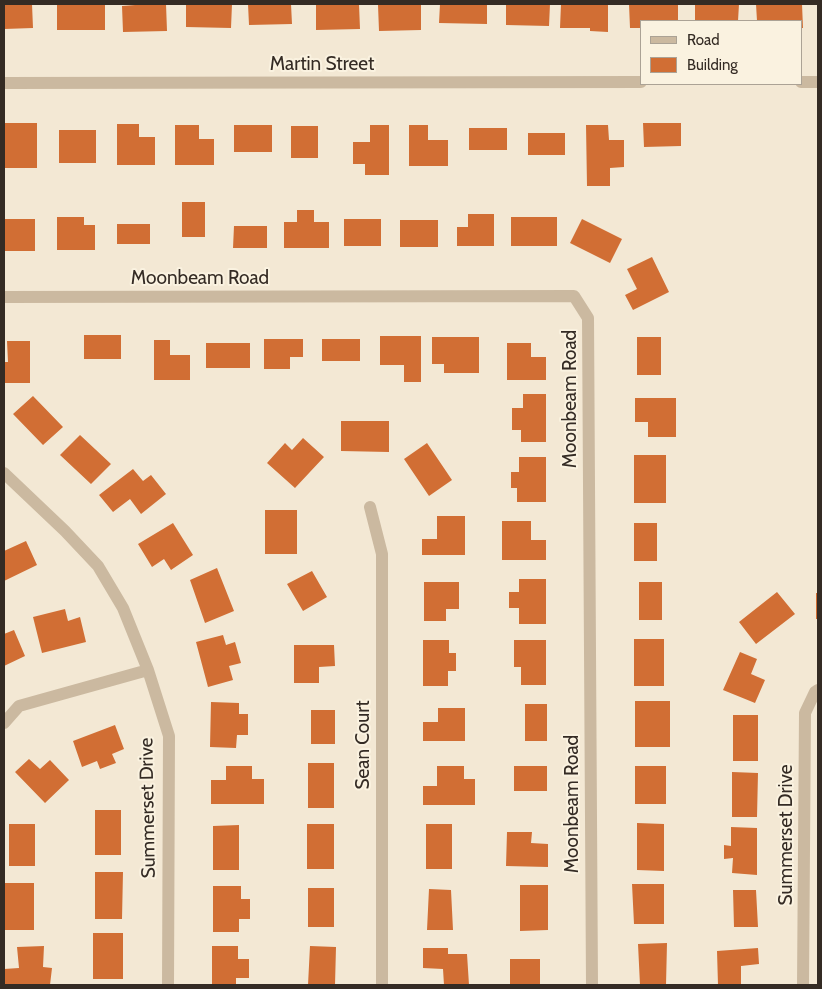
<!DOCTYPE html>
<style>
body{margin:0}
#map{position:relative;width:822px;height:989px;overflow:hidden;background:#f3e8d4;font-family:Cabin,sans-serif}
canvas{display:block}
.frame{position:absolute;inset:0;border:5px solid #342b24;pointer-events:none}
.legend{position:absolute;left:640px;top:20px;width:162px;height:65px;box-sizing:border-box;background:#faf2e0;border:1px solid #aba295;margin:0;padding:6px 9px;list-style:none;font-size:15px;color:#342b24}
.legend li{display:flex;align-items:center;gap:10px;height:25px}
.legend b{width:25px;border:1px solid #aba295}
</style>
<div id="map">
<canvas width="822" height="989"></canvas>
<div class="frame"></div>
<ul class="legend">
<li><b style="height:6px;background:#cbb9a0"></b>Road</li>
<li><b style="height:14px;background:#d16e34"></b>Building</li>
</ul>
</div>
<script>
const ctx = document.querySelector('canvas').getContext('2d');
ctx.lineJoin = 'round';
function fill(path, color) { ctx.fillStyle = color; ctx.fill(path, 'evenodd'); }
function trace(path, color, width, dash) { ctx.strokeStyle = color; ctx.lineWidth = width; ctx.lineCap = dash ? 'butt' : 'round'; ctx.setLineDash(dash || []); ctx.stroke(path); }
function drawText(font, color, halo, rows, align = 'center') {
  ctx.font = font + ' Cabin,sans-serif'; ctx.lineWidth = 4; ctx.setLineDash([]); ctx.textBaseline = 'middle'; ctx.strokeStyle = halo; ctx.fillStyle = color; for (const [text, x, y, turn = 0] of rows) {
    ctx.save(); ctx.translate(x, y); ctx.rotate((+turn || 0) * Math.PI / 180); ctx.textAlign = isNaN(turn) ? turn : align; if (halo) ctx.strokeText(text, 0, 0); ctx.fillText(text, 0, 0); ctx.restore();
  }
}
const building = new Path2D(`
 M4,4H32L33,28L4,29Z
 M57,4L105,5V30H57Z
 M148,4H166L167,31L123,32L122,6Z
 M186,4H232L231,28L186,27Z
 M248,4H291L292,24L249,25Z
 M316,4H359L360,29L316,30Z
 M421,4V30L379,31L378,5Z
 M440,4H487V24L439,23Z
 M506,4H550L549,26L506,25Z
 M561,4H608V32L590,31V28H560Z
 M629,4H678V21H641V28H630Z
 M695,4H739L738,21H695Z
 M756,4H802L803,28H801V21H757Z
 M4,123H37V168H4Z
 M643,123H681V146L644,147Z
 M117,124H139V137H155V165H117Z
 M175,125H199V139H214V165H175Z
 M234,125H272V152H234Z
 M370,125H389V175H365V164H353V142H370Z
 M409,125H428V140H448V166H409Z
 M586,125H608L609,140H624V167L610,168V186H587Z
 M291,126H318V158H291Z
 M469,128H507V150H469Z
 M59,130H96V163H59Z
 M528,133H565V155H528Z
 M182,202H205V237H182Z
 M297,210H314V222H329V248H284V222H297Z
 M468,214H494V246H457V227H468Z
 M57,217H84V225H95V250H57Z
 M511,217H557V246H511Z
 M4,219H35V251H4Z
 M344,219H381V246H344Z
 M582,219L622,239L610,263L570,243Z
 M400,220H438V247H400Z
 M117,224H150V244H117Z
 M234,226H267V248H233Z
 M652,257L669,292L633,310L625,295L637,289L627,269Z
 M84,335H121V359H84Z
 M380,336H421V382H404V365H380Z
 M432,337H479V373H444V364H432Z
 M637,337H661V375H637Z
 M264,339H303V357H290V369H264Z
 M322,339H360V361H322Z
 M154,340H170V355H190V380H154Z
 M7,341H30V383H4V362H8Z
 M206,343H250V368H206Z
 M507,343H531V357H546V380H507Z
 M523,394H546V442H521V430H512V408H523Z
 M33,396L63,427L43,445L13,414Z
 M635,398H676V437H648V422H635Z
 M341,421H389V452L341,451Z
 M80,435L111,464L91,484L60,455Z
 M303,438L324,457L295,488L267,463L285,443L292,450Z
 M427,443L452,480L429,496L404,459Z
 M634,455H666V503H634Z
 M519,457H546V502H517V488H511V472H519Z
 M133,469L143,481L151,475L166,494L141,514L130,499L113,512L99,495Z
 M265,510H297V554H265Z
 M437,516H465V555H422V539H437Z
 M502,521H531V540H546V560H502Z
 M173,523L193,555L171,570L164,559L152,567L138,544Z
 M634,523H657V561H634Z
 M26,541L37,565L4,581V551Z
 M217,568L234,611L205,623L190,580Z
 M312,571L327,597L303,611L287,584Z
 M519,579H546V624H519V608H509V592H519Z
 M424,582H459V609H446V621H424Z
 M639,582H662V620H639Z
 M777,592L795,614L756,644L739,622Z
 M816,593H818V619H816Z
 M65,609L68,621L80,617L86,642L42,653L33,617Z
 M14,630L25,656L4,666V634Z
 M223,635L226,645L235,642L241,663L229,666L233,680L208,687L196,642Z
 M634,639H664V686H634Z
 M423,640H449V653H456V671H448V686H423Z
 M514,640H546V685H521V667H514Z
 M294,645H334L335,666L319,667V683H294Z
 M740,652L757,659L751,674L765,680L755,703L723,690Z
 M635,701H670V747H635Z
 M211,702L239,703V714H248V735H237L236,748L210,747Z
 M525,704H547V741H525Z
 M438,708H465V741H423V722H438Z
 M311,710H335V744H311Z
 M733,715H758V761H733Z
 M115,725L124,749L112,754L116,763L100,769L97,761L82,767L73,741Z
 M29,759L40,769L50,760L69,780L45,803L15,772Z
 M308,763H334V808H308Z
 M226,766H252V779H264V804H211V780H226Z
 M437,766H464V779H475V805H423V786H437Z
 M514,766H547V791H514Z
 M635,766H666V804H635Z
 M732,772L758,773L757,817H732Z
 M95,810H121V855H95Z
 M637,823L664,824V871L637,870Z
 M9,824H35V866H9Z
 M307,824H334V869H307Z
 M426,824H452V869H426Z
 M239,825V870H213V826Z
 M731,827L757,828V875L732,873L733,858L724,859V845L731,846Z
 M507,832H532L531,843L548,844V867L506,866Z
 M95,872H123L122,919H95Z
 M4,883H34V930H4Z
 M632,884H664V924H634Z
 M520,885H548V930L520,931Z
 M213,886H241V899H250V919H239V932H213Z
 M308,888H334V927H308Z
 M429,889L451,890L453,930H427Z
 M733,890H756L758,927H734Z
 M93,933H123V979H93Z
 M667,943L666,985H640L638,944Z
 M44,946L43,967L52,968L50,985H4V969L19,968L17,947Z
 M212,946H238V959H249V978H236V985H212Z
 M310,946L336,947L335,985H308Z
 M423,948H448V954H467L469,985H444L443,969L423,968Z
 M758,948L759,964L741,966V985H718L717,951Z
 M510,959H540V985H510Z`);
const minor = new Path2D(`
 M801,82H818
 M4,83L641,82
 M4,297L574,296L588,318L592,985
 M4,473L65,531L98,566L123,608L148,670L169,736L168,985
 M370,507L382,554V985
 M4,723L19,706L148,670
 M803,985L805,713L815,692L818,690`);
const streetNames = [
 ["Martin Street",322,64],
 ["Moonbeam Road",200,278],
 ["Moonbeam Road",570,399,-90],
 ["Sean Court",363,745,-90],
 ["Moonbeam Road",572,804,-90],
 ["Summerset Drive",148,808,-91],
 ["Summerset Drive",786,835,-90]
];
fill(building, '#d16e34');
trace(minor, '#cbb9a0', 12);
drawText('19px', '#342b24', '#faf2e0', streetNames);
</script>
